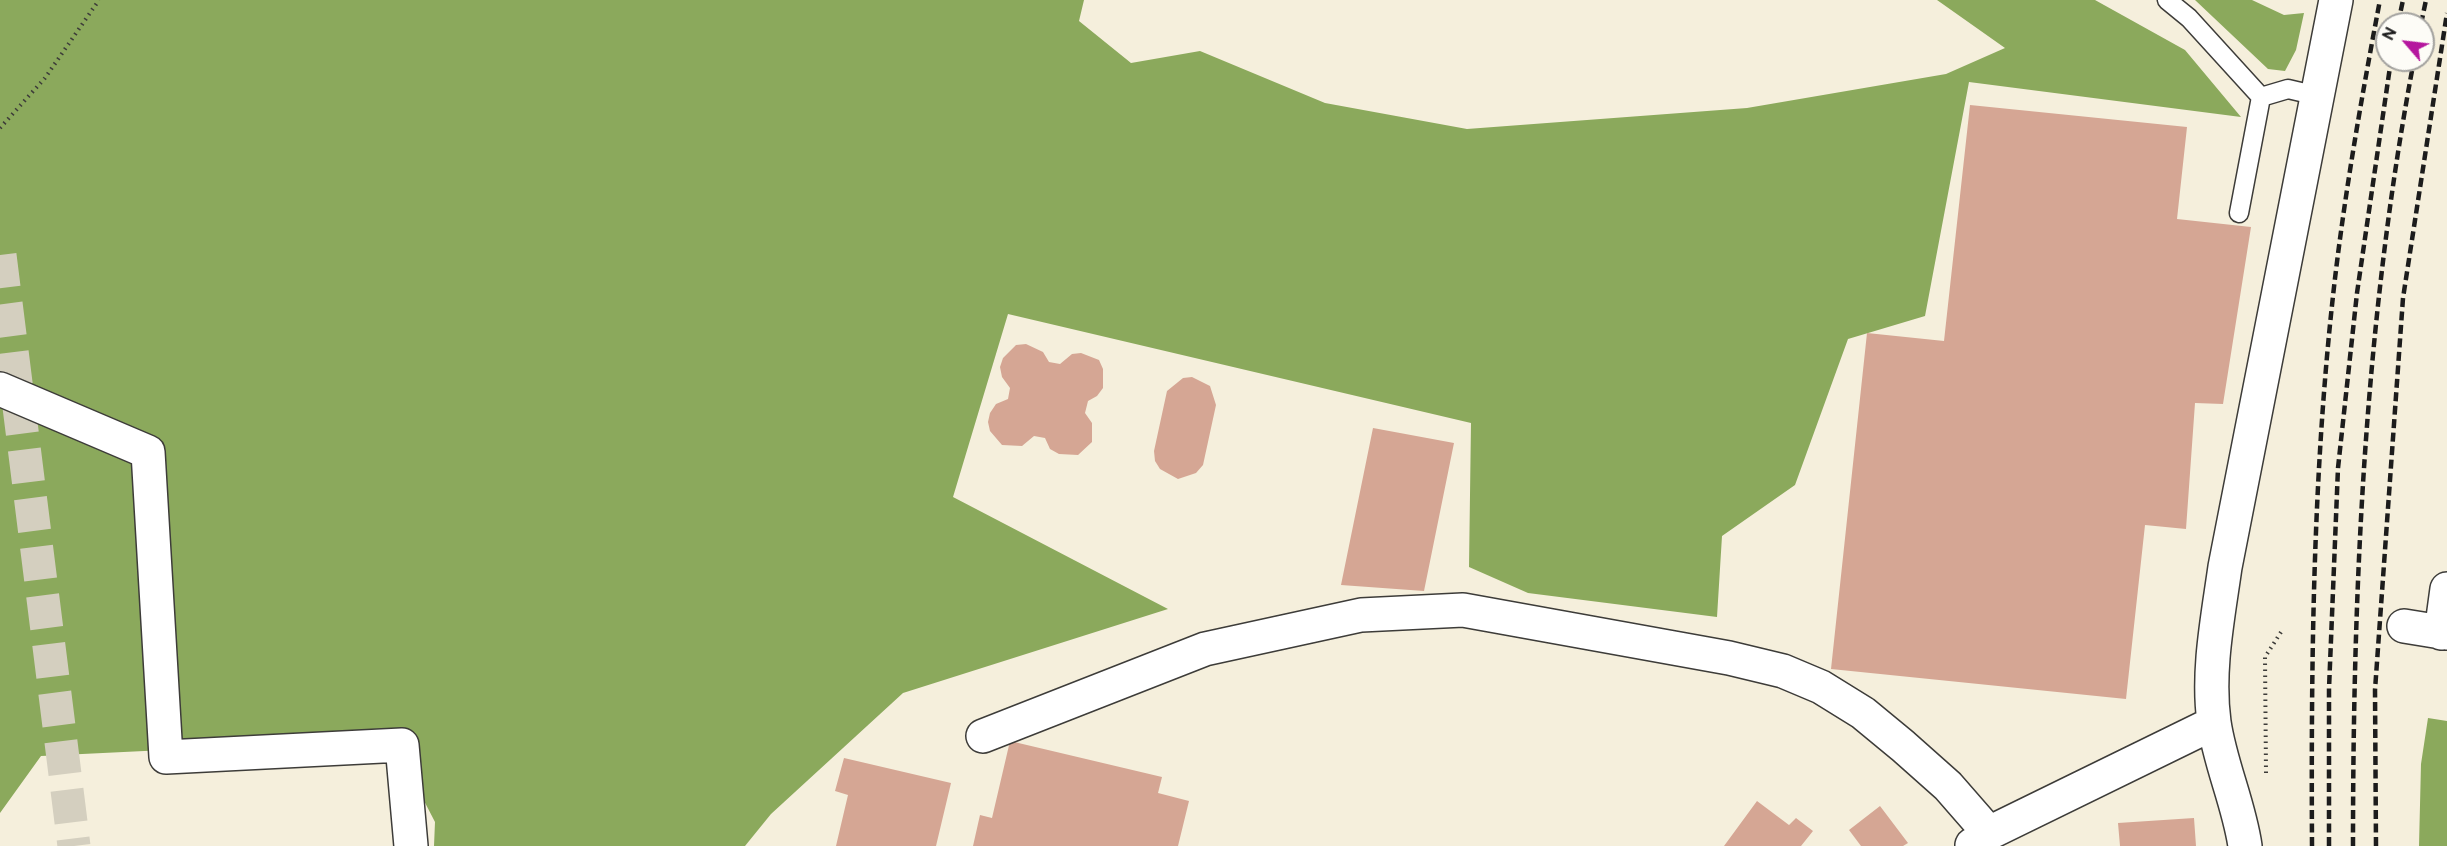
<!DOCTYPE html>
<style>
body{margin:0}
#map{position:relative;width:2447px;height:846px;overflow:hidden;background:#f5efdc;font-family:"Balsamiq Sans",sans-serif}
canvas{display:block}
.north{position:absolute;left:2375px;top:12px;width:60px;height:60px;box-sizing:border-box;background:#fdfcf7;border:2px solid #a3a29f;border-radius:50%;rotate:298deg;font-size:16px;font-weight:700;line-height:24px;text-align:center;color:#1c1c1c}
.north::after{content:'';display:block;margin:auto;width:21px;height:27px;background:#b5179e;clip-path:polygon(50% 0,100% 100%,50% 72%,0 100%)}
</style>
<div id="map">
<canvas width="2447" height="846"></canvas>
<div class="north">N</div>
</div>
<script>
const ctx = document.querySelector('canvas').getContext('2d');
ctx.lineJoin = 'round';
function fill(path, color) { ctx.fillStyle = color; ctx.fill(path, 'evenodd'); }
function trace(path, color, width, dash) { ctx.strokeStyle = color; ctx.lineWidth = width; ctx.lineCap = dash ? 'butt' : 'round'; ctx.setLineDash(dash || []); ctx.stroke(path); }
const forest = new Path2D(`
 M0,0H1084L1079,21L1131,63L1200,51L1325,103L1467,129L1747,108L1946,74L2005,48L1937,0H2095L2185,50L2241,117L1969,82L1925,316L1848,339L1795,485L1722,536L1717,617L1528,593L1469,567L1471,423L1008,314L953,497L1168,609L903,693L771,814L745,846H434L435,822L392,739L41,756L0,813Z
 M2195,0H2252L2284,15L2304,13L2296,50L2285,71L2268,69Z
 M2428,718L2447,721V846H2419L2421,764Z`);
const building = new Path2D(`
 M1970,105L2187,127L2177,219L2251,227L2223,404L2195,403L2186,529L2145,525L2126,699L1831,669L1867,333L1944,341Z
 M1026,344L1043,352L1049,362L1060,364L1072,354L1081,353L1099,360L1103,369V388L1097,396L1088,401L1085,413L1092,423V442L1078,455L1059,454L1050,449L1045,438L1034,436L1022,446L1002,445L990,431L988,422L990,413L996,404L1008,399L1010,388L1002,377L1000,367L1003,358L1016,345Z
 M1192,377L1210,386L1216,405L1203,465L1196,473L1178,479L1160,469L1155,461L1154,451L1167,391L1183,378Z
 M1373,428L1454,443L1424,591L1341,585Z
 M1010,741L1162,777L1158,793L1189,801L1178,846H973L980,815L992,818Z
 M844,758L951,783L936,846H836L848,795L835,791Z
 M1757,801L1789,825L1796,818L1813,831L1801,846H1724Z
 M1880,806L1908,843L1903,846H1861L1849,830Z
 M2194,818L2196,846H2120L2118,823Z`);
const highwayTunnel = new Path2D(`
 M0,255L74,846`);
const path = new Path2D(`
 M0,128L45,78L99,0
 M2266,773L2265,657L2283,629`);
const lane = new Path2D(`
 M2167,0L2189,18L2261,97L2288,89L2318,96
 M2239,213L2261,97`);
const street = new Path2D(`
 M0,389L148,452L166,757L402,745L411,846
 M2404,626L2447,633
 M2441,633L2447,589
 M983,736L1205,649L1361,615L1463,610L1729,658L1783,671L1821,687L1863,713L1903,746L1948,786L1989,833
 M1972,845L1989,833L2214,723
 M2245,846C2239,804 2220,764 2214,722C2207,671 2218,617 2225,567L2336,0`);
const rail = new Path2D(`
 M2398,24L2403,0
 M2421,24L2426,0
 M2312,846C2311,660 2313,472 2334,287C2345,191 2362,95 2380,0
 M2329,846V689L2338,468L2357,293L2391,60
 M2353,846C2353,584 2365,318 2414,60
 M2376,846L2375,690L2403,298L2447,13`);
fill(forest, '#8ba95c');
fill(building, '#d5a694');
trace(highwayTunnel, '#d4cfbf', 33, [33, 16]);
trace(lane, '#3d3c39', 21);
trace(street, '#3d3c39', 36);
trace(path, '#3d3c39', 4, [1.5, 4.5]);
trace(lane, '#fff', 18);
trace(street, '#fff', 33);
trace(rail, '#1c1c1c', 4.5, [9, 4.5]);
</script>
